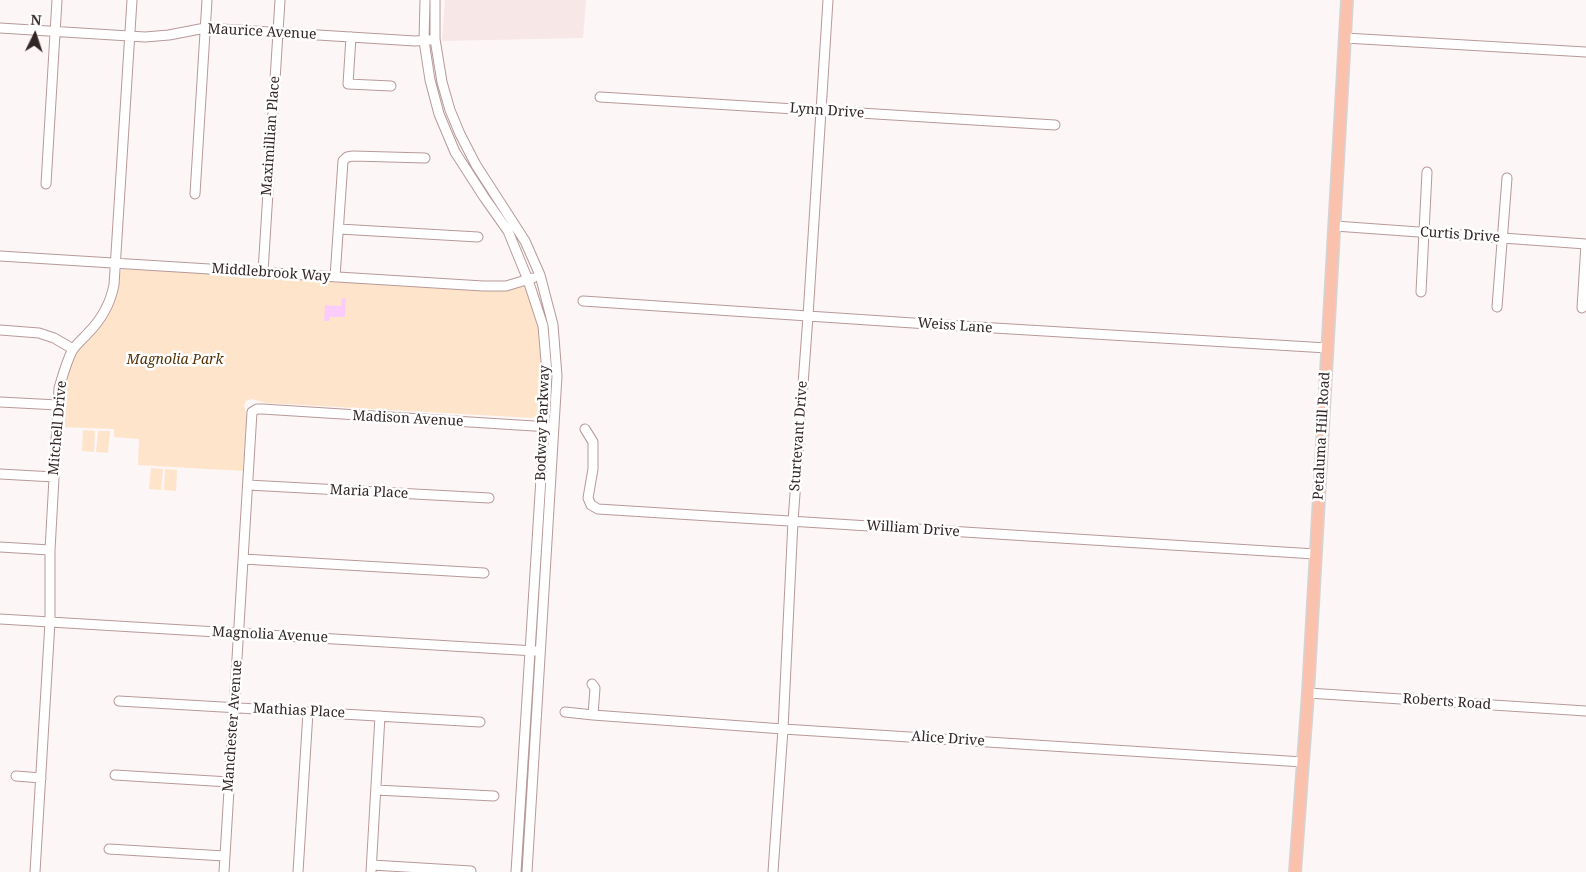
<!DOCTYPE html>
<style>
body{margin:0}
#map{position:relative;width:1586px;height:872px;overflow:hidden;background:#fdf6f6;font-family:"Noto Serif",serif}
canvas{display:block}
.north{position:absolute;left:10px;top:10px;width:50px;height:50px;-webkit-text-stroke:4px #fff;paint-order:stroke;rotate:4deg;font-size:14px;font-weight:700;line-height:20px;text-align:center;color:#322526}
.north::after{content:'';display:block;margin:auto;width:18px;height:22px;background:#322526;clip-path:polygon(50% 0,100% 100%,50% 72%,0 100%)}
</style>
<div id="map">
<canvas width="1586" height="872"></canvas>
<div class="north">N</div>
</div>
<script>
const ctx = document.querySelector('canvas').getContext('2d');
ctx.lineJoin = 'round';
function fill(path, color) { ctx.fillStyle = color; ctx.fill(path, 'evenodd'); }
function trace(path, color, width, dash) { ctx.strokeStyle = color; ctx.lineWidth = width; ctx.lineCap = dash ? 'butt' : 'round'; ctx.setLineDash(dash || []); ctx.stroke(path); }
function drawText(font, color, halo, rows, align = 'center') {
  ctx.font = font + ' "Noto Serif",serif'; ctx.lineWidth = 5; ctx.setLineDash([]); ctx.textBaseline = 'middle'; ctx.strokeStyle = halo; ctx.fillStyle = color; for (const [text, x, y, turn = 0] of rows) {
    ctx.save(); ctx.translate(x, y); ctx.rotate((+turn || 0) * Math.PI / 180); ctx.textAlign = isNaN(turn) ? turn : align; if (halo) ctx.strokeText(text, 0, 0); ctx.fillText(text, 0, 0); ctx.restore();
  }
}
const built = new Path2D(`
 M445,0H586L583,38L442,41Z`);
const green = new Path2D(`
 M123,267L525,286C539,300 547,386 542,407C541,412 537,415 533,418L267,403L252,399L246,401L244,405L247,416L243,471L138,465L139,439L114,437V429L61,427C63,403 62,375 75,355C85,340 100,327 108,311C115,297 116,279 123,267Z
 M83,430L95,431L94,452L82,451Z
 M98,431H110L108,453L96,452Z
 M151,468L163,469L161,490L149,489Z
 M165,469L177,470L176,491L164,490Z`);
const water = new Path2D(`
 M342,298H346L345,317H330L329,321H324L325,305L341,306Z`);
const minor = new Path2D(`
 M425,0L424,41L430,80L439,114L455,152L484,197L508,231L528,280L543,326L547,373L545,415L516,872
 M435,0V39L442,82L450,110L460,134L476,165L525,241L540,275L553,325L557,376L527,872
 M0,28L145,37L169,35L205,28L415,41L430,40
 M351,37L348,84L391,86
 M1345,38L1586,52
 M600,97L1055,125
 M46,184L57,0
 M195,194L207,0
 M1335,226L1586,244
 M339,229L478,237
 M0,256L483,286H506L533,278
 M263,272L280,0
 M335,277L343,161L347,157L353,156L425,158
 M1421,292L1427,172
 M583,301L928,324L1327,348
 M1497,307L1507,178
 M1582,308L1586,244
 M0,330L39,333L54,338L73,349
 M0,402L58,405
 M585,429L593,442V469L588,498L591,505L598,509L1315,554
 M0,474L54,477
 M248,485L489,498
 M0,547L50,550
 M243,559L484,573
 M0,619L535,651
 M592,684L595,688L593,715L783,729L1303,762
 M1308,693L1586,711
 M119,701L480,722
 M565,712L593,715
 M115,775L229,782
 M16,776L41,778
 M376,790L494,796
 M109,849L224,856
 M372,865L471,871
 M35,872L50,622V550L59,388C63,375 66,363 72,351C76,344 83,339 88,333C102,319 110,305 114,285L132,0
 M224,872L252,412L257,409H262L550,427
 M298,872L308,712
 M371,872L380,716
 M773,872L783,729L793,521L808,316L828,0`);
const major = new Path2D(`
 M1295,872L1308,693L1347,0`);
const streetNames = [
 ["Maurice Avenue",262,32,3],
 ["Lynn Drive",827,111,4],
 ["Maximillian Place",271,136,-86],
 ["Curtis Drive",1460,235,4],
 ["Middlebrook Way",271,273,4],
 ["Weiss Lane",955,326,4],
 ["Madison Avenue",408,419,3],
 ["Bodway Parkway",543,423,-88],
 ["Mitchell Drive",58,428,-85],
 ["Sturtevant Drive",799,436,-86],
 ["Petaluma Hill Road",1322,436,-87],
 ["Maria Place",369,492,3],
 ["William Drive",913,529,4],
 ["Magnolia Avenue",270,635,3],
 ["Roberts Road",1447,702,4],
 ["Mathias Place",299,711,3],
 ["Manchester Avenue",233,726,-86],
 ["Alice Drive",948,739,4]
];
const parkNames = [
 ["Magnolia Park",175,360]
];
fill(built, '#f8e7e7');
fill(green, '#fee4ca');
fill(water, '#faccfb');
trace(minor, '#b8999a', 11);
trace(major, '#d6d3d4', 14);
trace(minor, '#fff', 9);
trace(major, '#fac2ad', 11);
drawText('14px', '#322526', '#fff', streetNames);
drawText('italic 14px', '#553000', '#fff', parkNames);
</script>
